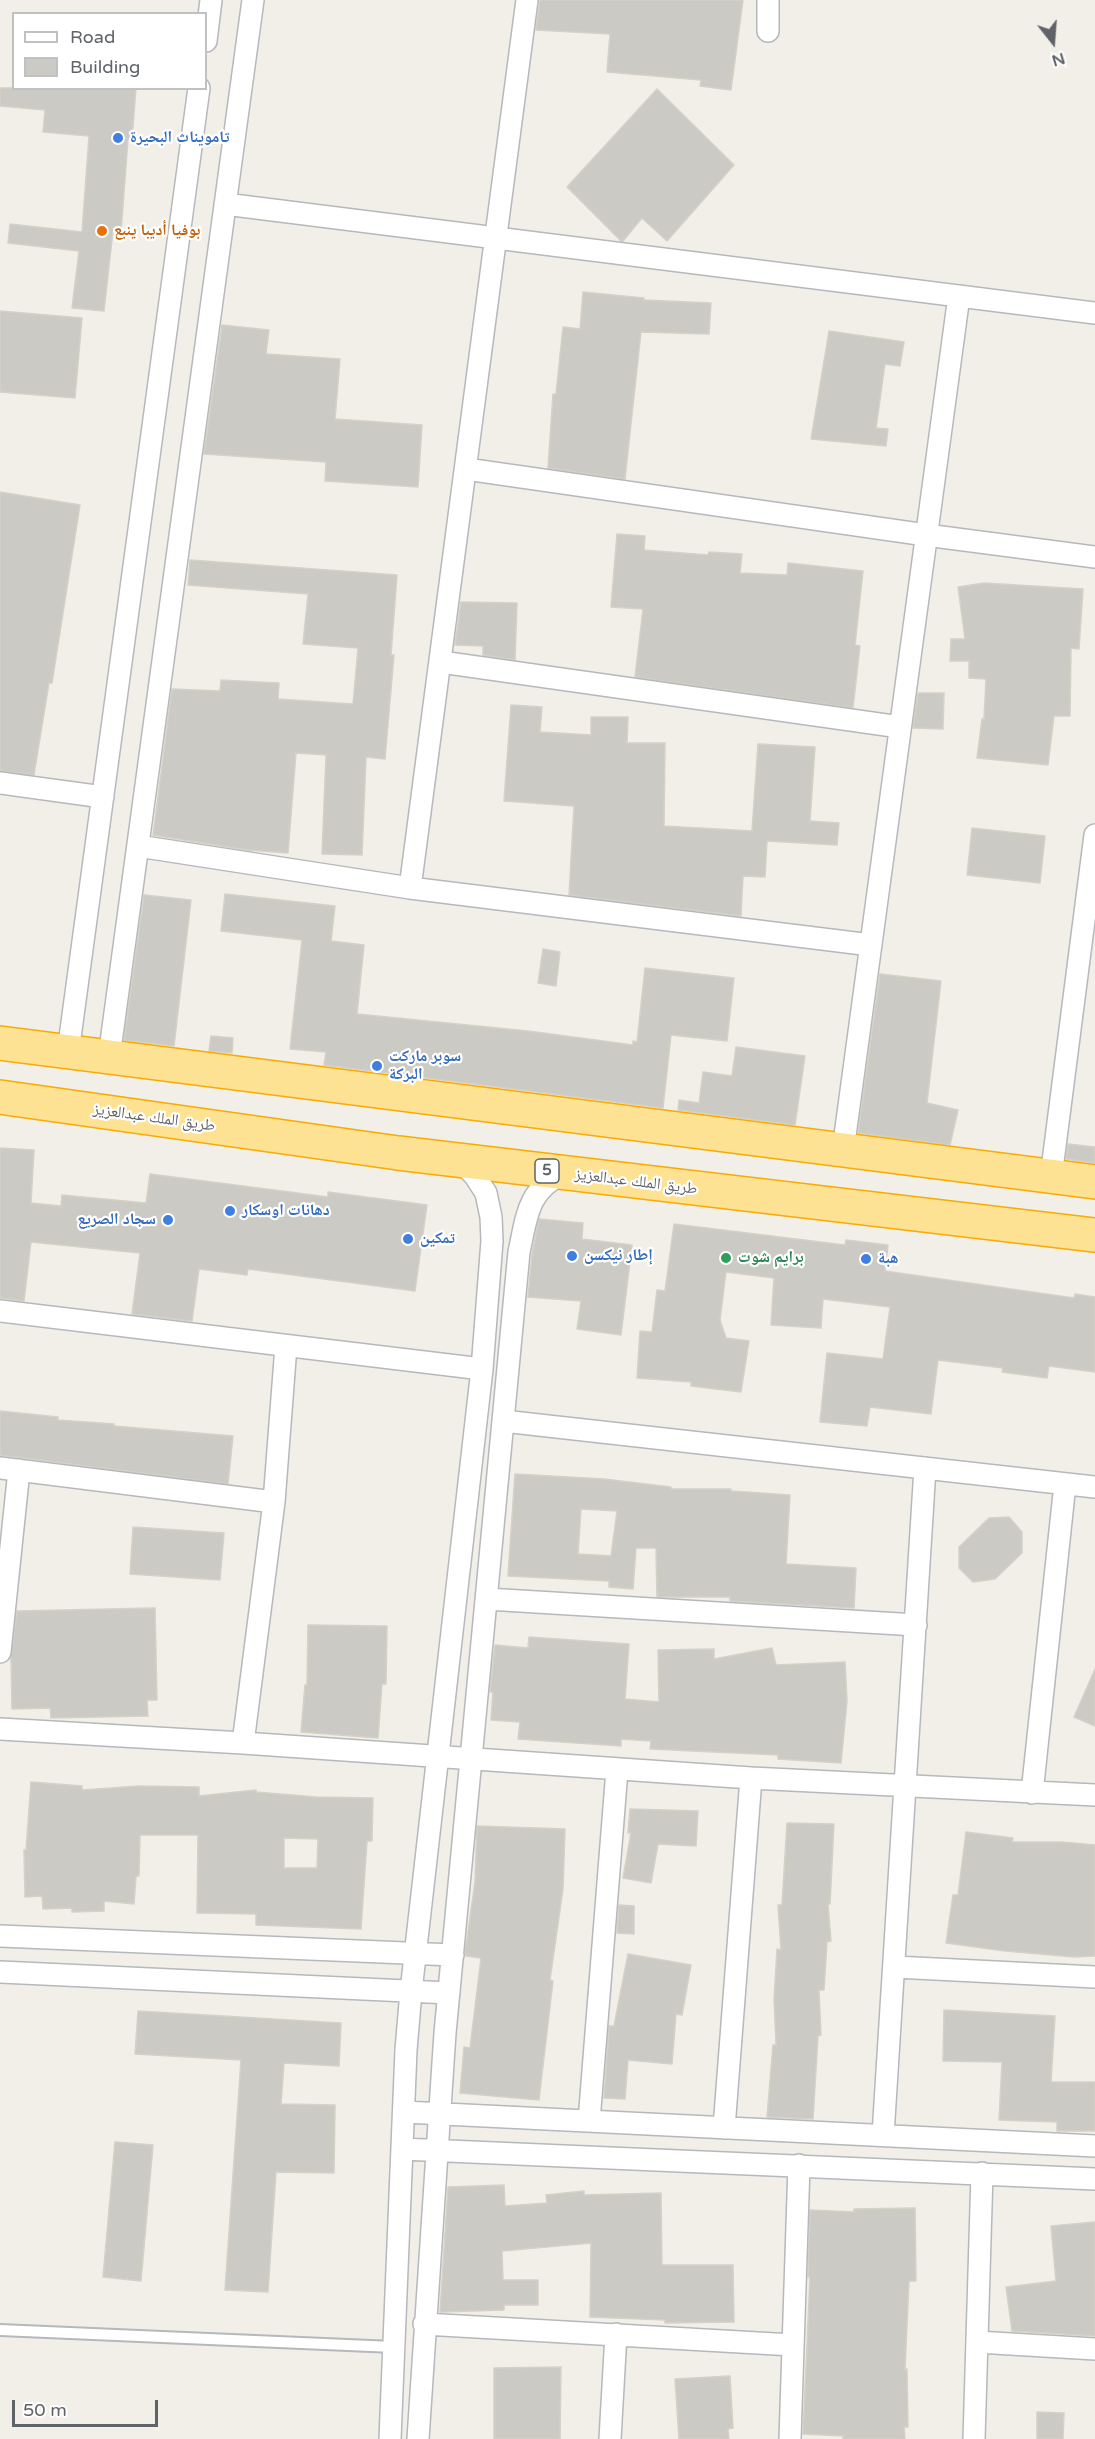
<!DOCTYPE html>
<meta charset="utf-8">
<style>
body{margin:0}
#map{position:relative;width:1095px;height:2439px;overflow:hidden;background:#f1efe8;font-family:"Varela Round",sans-serif}
canvas{display:block}
.legend{position:absolute;left:12px;top:12px;width:195px;height:78px;box-sizing:border-box;background:#fff;border:2px solid #bfc1c3;margin:0;padding:8px 10px;list-style:none;font-size:18px;color:#5f6368}
.legend li{display:flex;align-items:center;gap:12px;height:30px}
.legend b{width:30px;border:2px solid #bfc1c3}
.north{position:absolute;left:1023px;top:12px;width:60px;height:60px;-webkit-text-stroke:4px #fff;paint-order:stroke;rotate:163deg;font-size:16px;font-weight:700;line-height:24px;text-align:center;color:#5f6368}
.north::after{content:'';display:block;margin:auto;width:21px;height:27px;background:#5f6368;clip-path:polygon(50% 0,100% 100%,50% 72%,0 100%)}
.scale{position:absolute;left:12px;top:2400px;width:146px;height:27px;box-sizing:border-box;border:3px solid #5f6368;border-top:0;padding-left:8px;font-size:18px;line-height:21px;white-space:nowrap;color:#5f6368;-webkit-text-stroke:4px #fff;paint-order:stroke}
</style>
<div id="map">
<canvas width="1095" height="2439"></canvas>
<ul class="legend">
<li><b style="height:8px;background:#fff"></b>Road</li>
<li><b style="height:16px;background:#cccac5"></b>Building</li>
</ul>
<div class="north">N</div>
<div class="scale">50 m</div>
</div>
<script>
const ctx = document.querySelector('canvas').getContext('2d');
ctx.lineJoin = 'round';
function fill(path, color) { ctx.fillStyle = color; ctx.fill(path, 'evenodd'); }
function trace(path, color, width, dash) { ctx.strokeStyle = color; ctx.lineWidth = width; ctx.lineCap = dash ? 'butt' : 'round'; ctx.setLineDash(dash || []); ctx.stroke(path); }
function drawText(font, color, halo, rows, align = 'center') {
  ctx.font = font + ' "Varela Round","Noto Naskh Arabic",sans-serif'; ctx.lineWidth = 4.5; ctx.setLineDash([]); ctx.textBaseline = 'middle'; ctx.strokeStyle = halo; ctx.fillStyle = color; for (const [text, x, y, turn = 0] of rows) {
    ctx.save(); ctx.translate(x, y); ctx.rotate((+turn || 0) * Math.PI / 180); ctx.textAlign = isNaN(turn) ? turn : align; if (halo) ctx.strokeText(text, 0, 0); ctx.fillText(text, 0, 0); ctx.restore();
  }
}
const building = new Path2D(`
 M540,0H743L731,90L700,86L701,80L607,72L610,34L536,30Z
 M0,88H136L132,140L128,139L121,232L113,231L104,311L72,308L79,251L8,243L10,224L82,232L89,136L43,132L45,110L0,106Z
 M657,89L734,165L667,241L642,218L623,241H621L567,187Z
 M583,292L644,298V300L711,303L709,334L641,332L625,479L548,468L553,394H556L563,327L580,329Z
 M0,311L82,318L75,398L0,392Z
 M222,325L269,330L266,354L340,359L335,419L422,425L418,487L325,481L326,462L204,454Z
 M829,331L904,342L900,366L885,364L876,428L888,429L886,446L811,439Z
 M0,492L80,505L52,683H49L34,775L0,771Z
 M617,534L645,536L644,550L708,555L709,552L742,554L740,573L787,575L788,563L863,571L855,645L860,646L853,708L635,677L643,609L611,607Z
 M190,560L397,575L391,655H394L385,759L366,757L362,855L322,854L326,755L296,753L288,853L247,850L153,835L172,689L220,691L221,680L279,683L278,699L353,704L358,648L303,644L308,594L188,585Z
 M984,583L1083,589L1079,649L1071,648L1070,716H1054L1048,765L977,758L982,719H984L986,679L969,678V661H950L951,639H965L958,587Z
 M461,602L517,603L515,660L483,655V646L455,645Z
 M918,693H944L943,729L913,728Z
 M511,705L542,707L540,732L591,735V717H628L627,743H665L664,826L752,831L758,744L815,747L810,821L839,823L837,845L767,841L765,877L743,876L741,916L569,895L574,806L504,801Z
 M972,828L1045,836L1040,883L967,875Z
 M225,894L335,906L331,941L364,945L357,1014L528,1031L633,1045V1041L637,1042L645,968L734,978L727,1041L671,1035L663,1108L324,1065L326,1052L290,1049L302,940L221,931Z
 M144,895L191,900L174,1046L124,1040Z
 M543,949L560,952L556,986L538,983Z
 M880,974L941,981L927,1103L958,1110L950,1145L858,1133Z
 M211,1036L233,1038L232,1053L209,1051Z
 M736,1047L805,1056L795,1125L678,1110L679,1100L699,1103L703,1072L732,1076Z
 M1068,1144L1095,1147V1163L1066,1159Z
 M0,1148L34,1150L31,1203L61,1206L62,1195L146,1203L150,1174L328,1197V1192L427,1205L415,1291L248,1269L247,1275L199,1269L192,1321L132,1314L140,1253L31,1242L24,1301L0,1298Z
 M539,1219L583,1223L582,1239L632,1245L621,1335L577,1329L581,1301L528,1297L532,1254Z
 M674,1224L845,1245L846,1240L888,1245L885,1271L1074,1298L1075,1294L1095,1297V1372L1049,1366L1047,1378L1002,1372L1003,1368L938,1360L931,1414L870,1407L867,1426L820,1422L827,1353L883,1359L890,1307L823,1299L821,1328L771,1325L774,1278L726,1272L720,1320L726,1338L749,1341L741,1392L691,1386V1382L637,1378L640,1331L652,1332L657,1290L665,1291Z
 M0,1411L58,1417V1420L114,1424V1426L233,1436L228,1484L0,1455Z
 M515,1474L604,1479L671,1487V1489H731V1491L790,1495L786,1564L856,1568L854,1608L730,1601V1597H657L656,1548H636L633,1589L609,1587V1581L508,1576ZM581,1509L617,1511L611,1556L578,1554Z
 M1009,1517L1022,1532V1553L995,1579L973,1582L959,1568V1547L989,1518Z
 M133,1527L224,1533L220,1580L130,1574Z
 M155,1608L157,1700H147L148,1716L51,1718L50,1708L12,1709L11,1657L17,1611Z
 M308,1625L387,1626L386,1684H382L378,1738L301,1732L305,1685H307Z
 M529,1637L629,1644L625,1699L659,1702L658,1650L714,1649V1659L772,1648L776,1665L845,1662L847,1701L841,1763L778,1759V1755L650,1749L651,1741L621,1739V1746L518,1739L520,1722L491,1720L493,1692H490L495,1645L528,1648Z
 M1095,1669V1726L1074,1717Z
 M31,1782L82,1786V1790L139,1786L199,1787V1796L256,1790V1792L316,1797L373,1798L372,1841H367L361,1929L256,1925V1914L197,1913L198,1835H140L139,1876H136L134,1904L104,1901V1911L72,1912V1908L43,1909L42,1896L25,1897L24,1850H26ZM284,1838L318,1839L317,1868H284Z
 M630,1809L698,1811L696,1846L658,1844L651,1883L623,1878L631,1833H628Z
 M787,1823L834,1824L830,1904H828L831,1941L827,1942L824,1990H819L821,2035L818,2036L813,2119L767,2117L773,2045H776L774,1999L777,1949L781,1950L778,1905H782Z
 M477,1826L565,1829L563,1889L550,1980L553,1981L539,2100L460,2093L464,2047L470,2048L481,1958L466,1956L465,1953L475,1882Z
 M966,1832L1013,1838L1012,1842H1062L1095,1845V1956L1074,1957L1005,1951L946,1943L953,1895H958Z
 M619,1905L634,1906V1934L617,1933Z
 M628,1954L691,1965L682,2015L676,2014L672,2064L628,2060L625,2099L604,2098L609,2026H614Z
 M944,2010L1055,2016L1051,2082H1095V2131H1057V2122L999,2120L1002,2062L943,2061Z
 M138,2011L341,2023L339,2066L284,2063L281,2104L335,2105L334,2173L276,2172L268,2292L225,2290L241,2060L135,2054Z
 M115,2142L153,2145L141,2281L103,2277Z
 M504,2185L505,2206L547,2203L546,2195L584,2191V2195L661,2193L662,2265H733L734,2322L665,2323V2320L590,2317L591,2243L502,2251L503,2280H538V2305H504V2310L440,2312L448,2187Z
 M915,2208L916,2281H909L905,2370L907,2369L908,2427H904L905,2439H843V2436L803,2434L810,2277H808L810,2210L854,2212V2209Z
 M1095,2222V2336L1012,2331L1006,2287L1056,2281L1051,2226Z
 M561,2367L560,2439H494V2368Z
 M730,2376L733,2428L728,2429L729,2439H679L675,2379Z
 M1037,2412L1064,2413L1063,2439H1037Z`);
const lane = new Path2D(`
 M0,2330L394,2347`);
const street = new Path2D(`
 M768,0V31
 M206,41L211,0
 M225,204L1095,313
 M466,469L926,535L1095,557
 M441,662L900,727
 M0,783L103,797
 M138,846L410,888L871,945
 M410,888L527,0
 M68,1052L199,88
 M109,1057L253,0
 M843,1150L959,296
 M1051,1177L1095,835
 M0,1311L482,1369
 M503,1421L1095,1487
 M0,1468L274,1502L243,1743L0,1729
 M274,1502L286,1346
 M487,1599L916,1625
 M0,1652L19,1470
 M243,1743L751,1778L1095,1795
 M1032,1793L1065,1484
 M0,1936L453,1955
 M895,1967L1095,1977
 M0,1972L449,1993
 M404,2112L1095,2146
 M589,2121L617,1770
 M724,2128L751,1778
 M883,2135L925,1468
 M402,2149L1095,2179
 M424,2324L793,2345
 M977,2342L1095,2349
 M390,2439L406,2050L411,1991L482,1369L492,1241L491,1217L486,1193L475,1176L460,1160
 M418,2439L445,2033L519,1252C527,1216 527,1191 563,1173
 M610,2439L616,2334
 M790,2439L799,2165
 M974,2439L982,2173`);
const highway = new Path2D(`
 M0,1043L1095,1182
 M0,1097L398,1153L1095,1235`);
const markers = [
 [118,138,6,"#3f7fe0"],
 [102,231,6,"#e8710a"],
 [377,1066,6,"#3f7fe0"],
 [230,1211,6,"#3f7fe0"],
 [168,1220,6,"#3f7fe0"],
 [408,1239,6,"#3f7fe0"],
 [572,1256,6,"#3f7fe0"],
 [726,1258,6,"#2e9e5b"],
 [866,1259,6,"#3f7fe0"]
];
const shields = [
 [547,1171,24]
];
const shieldNames = [
 ["5",547,1171]
];
const shopNames = [
 ["تامويناث البحيرة",130,138],
 ["سوبر ماركت",389,1057],
 ["البركة",389,1075],
 ["دهانات اوسكار",242,1211],
 ["سجاد الصريع",156,1220,"right"],
 ["تمكين",420,1239],
 ["إطار نيكسن",584,1256],
 ["هبة",878,1259]
];
const foodNames = [
 ["بوفيا أديبا ينبع",114,231]
];
const streetNames = [
 ["طريق الملك عبدالعزيز",154,1118,8],
 ["طريق الملك عبدالعزيز",636,1182,7]
];
const leisureNames = [
 ["برايم شوت",738,1258]
];
fill(building, '#cccac5');
trace(building, '#d6d1c6', 1.5);
trace(lane, '#b5b8bc', 14);
trace(street, '#b5b8bc', 24);
trace(highway, '#f9ab00', 36);
trace(lane, '#fff', 10);
trace(street, '#fff', 21);
trace(highway, '#fde293', 33);
for (const [x, y, r, color] of markers) { const dot = new Path2D(); dot.arc(x, y, r, 0, 2 * Math.PI); ctx.fillStyle = color; ctx.fill(dot); trace(dot, '#fff', 2); }
for (const [x, y, w] of shields) { const box = new Path2D(); box.roundRect(x - w / 2, y - 12, w, 24, 4.5); ctx.fillStyle = '#fff'; ctx.fill(box); trace(box, '#5f6368', 1.5); }
drawText('bold 15px', '#5f6368', null, shieldNames);
drawText('bold 16px', '#366cbe', '#fff', shopNames, 'left');
drawText('bold 16px', '#c56008', '#fff', foodNames, 'left');
drawText('16px', '#5f6368', '#fff', streetNames);
drawText('bold 16px', '#27864d', '#fff', leisureNames, 'left');
</script>
